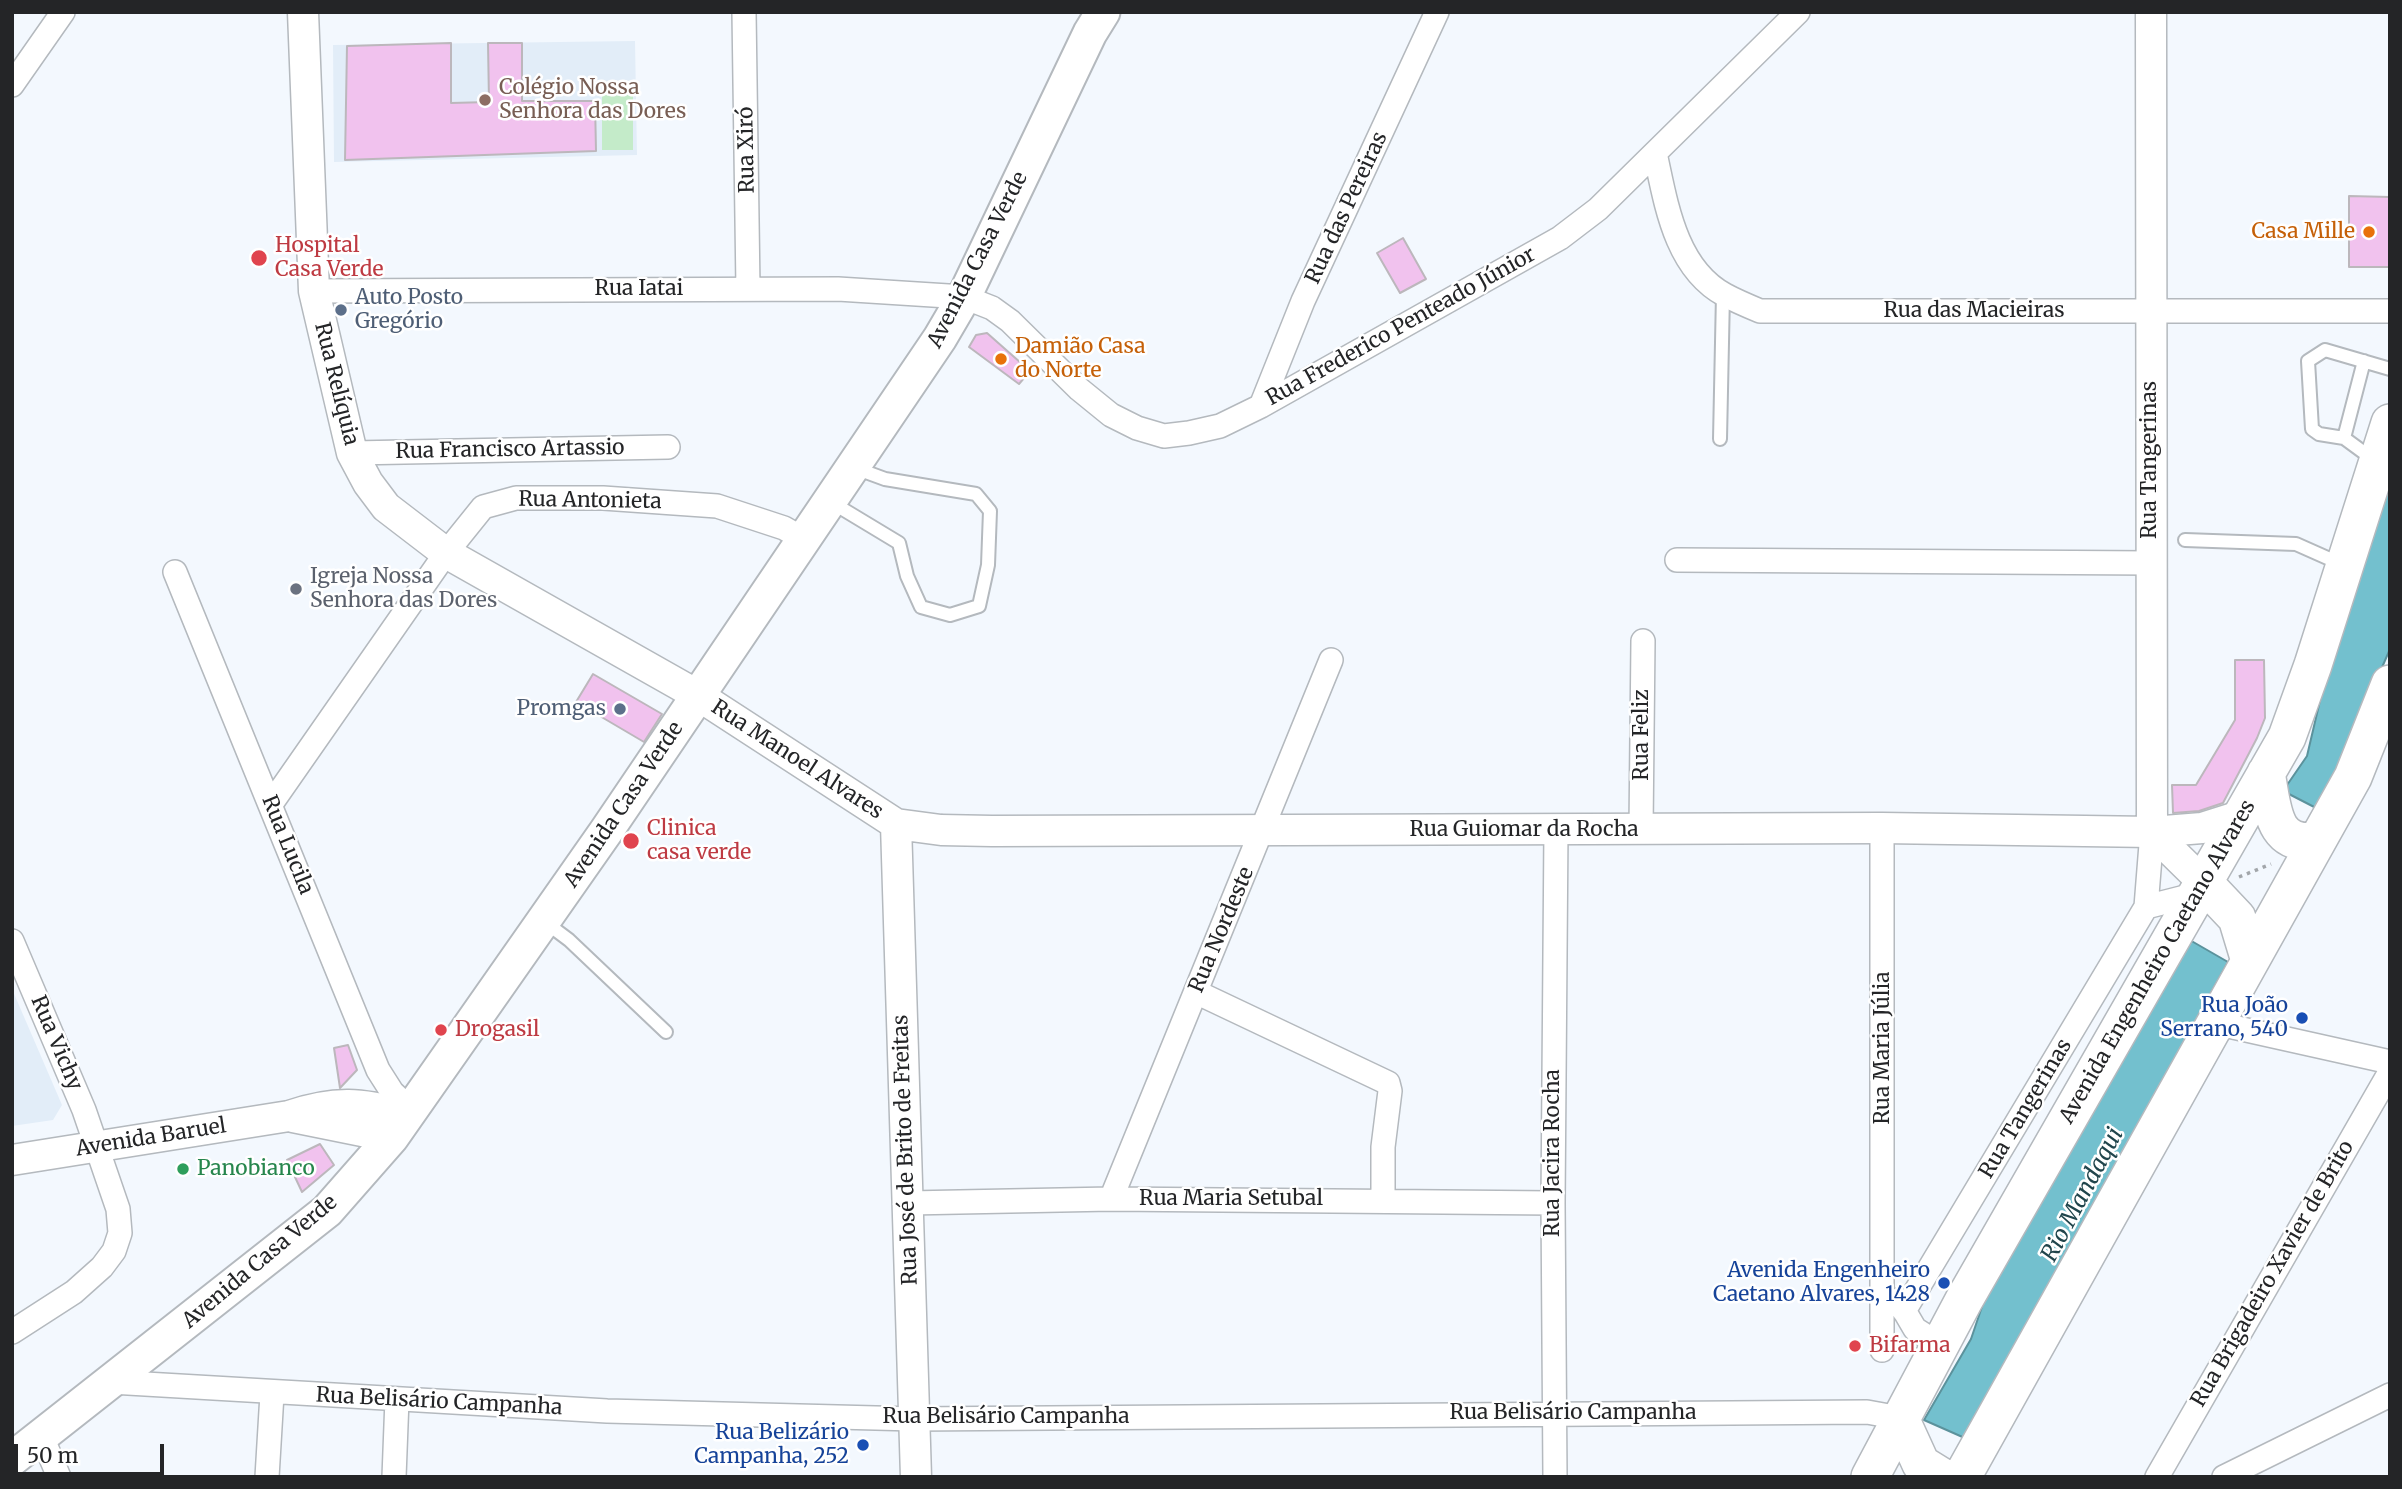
<!DOCTYPE html>
<meta charset="utf-8">
<style>
body{margin:0}
#map{position:relative;width:2402px;height:1489px;overflow:hidden;background:#f3f8fe;font-family:Merriweather,serif}
canvas{display:block}
.frame{position:absolute;inset:0;border:14px solid #242527;pointer-events:none}
.scale{position:absolute;left:14px;top:1444px;width:150px;height:32px;box-sizing:border-box;border:4px solid #242527;border-top:0;padding-left:9px;font-size:21px;line-height:24px;white-space:nowrap;color:#242527;-webkit-text-stroke:5px #fff;paint-order:stroke}
</style>
<div id="map">
<canvas width="2402" height="1489"></canvas>
<div class="frame"></div>
<div class="scale">50 m</div>
</div>
<script>
const ctx = document.querySelector('canvas').getContext('2d');
ctx.lineJoin = 'round';
function fill(path, color) { ctx.fillStyle = color; ctx.fill(path, 'evenodd'); }
function trace(path, color, width, dash) { ctx.strokeStyle = color; ctx.lineWidth = width; ctx.lineCap = dash ? 'butt' : 'round'; ctx.setLineDash(dash || []); ctx.stroke(path); }
function drawText(font, color, halo, rows, align = 'center') {
  ctx.font = font + ' Merriweather,serif'; ctx.lineWidth = 5; ctx.setLineDash([]); ctx.textBaseline = 'middle'; ctx.strokeStyle = halo; ctx.fillStyle = color; for (const [text, x, y, turn = 0] of rows) {
    ctx.save(); ctx.translate(x, y); ctx.rotate((+turn || 0) * Math.PI / 180); ctx.textAlign = isNaN(turn) ? turn : align; if (halo) ctx.strokeText(text, 0, 0); ctx.fillText(text, 0, 0); ctx.restore();
  }
}
const built = new Path2D(`
 M635,41L637,155L334,162L333,45Z
 M12,989L62,1105L53,1120L12,1126Z`);
const green = new Path2D(`
 M602,90H633V150H602Z`);
const water = new Path2D(`
 M2390,475V649L2320,810L2285,792V788L2307,756L2322,692Z
 M2188,939L2228,962L1967,1439L1924,1420L1971,1339L1988,1289Z`);
const building = new Path2D(`
 M451,43V103L489,102L488,43H522V101H595L596,151L345,160L347,46Z
 M2349,196L2390,197V267H2349Z
 M1403,238L1426,279L1400,293L1377,253Z
 M987,333L1030,371L1019,384L969,347L976,335Z
 M2235,660H2264L2265,718L2257,738L2223,803L2199,811L2173,813L2172,785H2196L2235,720Z
 M593,674L662,714L644,742L576,702Z
 M348,1045L357,1070L340,1088L334,1048Z
 M320,1144L334,1165L302,1192L287,1160Z`);
const path = new Path2D(`
 M2239,877L2271,864`);
const service = new Path2D(`
 M2344,438L2364,361
 M1720,439L1723,294
 M2374,460L2344,438L2319,434L2312,429L2308,361L2325,350L2390,369
 M831,502L899,543L907,576L921,607L950,615L979,606L988,565L990,511L976,494L885,479L855,468
 M2185,540L2296,544L2341,564
 M545,922L569,940L666,1032`);
const minor = new Path2D(`
 M744,12L748,289
 M12,85L63,12
 M1655,153C1666,203 1675,268 1725,295C1736,301 1748,306 1760,311H2390
 M314,291L838,289L964,297L992,308L1010,321L1079,389L1111,415L1137,428L1164,436L1189,433L1220,426L1261,406L1560,238L1598,209L1798,12
 M1261,406L1303,301L1437,12
 M352,453L668,447
 M1677,560L2151,563
 M175,572L378,1070L392,1092L411,1110
 M271,804L446,553L483,507L516,498H603L717,506L784,528L805,540
 M1882,828V1350
 M1641,829L1643,641
 M2146,907L2197,894
 M12,941L84,1110L118,1209L120,1233L114,1251L102,1267L74,1292L12,1332
 M1196,992L1388,1083L1390,1091L1383,1147V1201
 M2215,1023L2390,1062
 M1111,1199L1331,660
 M909,1203L1111,1199L1553,1203
 M1898,1300L1915,1329L1940,1345
 M1904,1311L2146,907L2152,832
 M111,1382L607,1411L914,1419L1867,1412L1900,1418
 M42,1437L59,1477
 M267,1477L272,1394
 M394,1477L397,1399
 M1555,1477L1553,1203L1556,829
 M2157,1477L2390,1072
 M2224,1477L2390,1395`);
const tertiary = new Path2D(`
 M303,12L314,291L352,453L368,483L386,507L446,553L699,696L896,824L941,830L992,831L1882,828L2152,832L2203,882
 M2151,12L2152,832L2202,828L2243,815
 M896,824L916,1477
 M293,1117L392,1137
 M12,1160L289,1116C336,1100 361,1103 408,1115`);
const secondary = new Path2D(`
 M12,1459L327,1211L392,1137L607,830L940,338L964,297L1090,33L1103,12`);
const primary = new Path2D(`
 M2266,773C2273,807 2271,847 2317,841
 M2203,882L2237,918L2250,961
 M1900,1418L1921,1464L1942,1477
 M1870,1477L1964,1300L2287,737L2313,665L2390,423
 M1962,1477L2353,777L2390,684`);
const markers = [
 [485,100,7,"#8d6e63"],
 [2369,232,7,"#e8710a"],
 [259,258,9,"#e0444e"],
 [341,310,7,"#5c6f8a"],
 [1001,359,7,"#e8710a"],
 [296,589,7,"#6b7280"],
 [620,709,7,"#5c6f8a"],
 [631,841,9,"#e0444e"],
 [2302,1018,7,"#1a4fb4"],
 [441,1030,7,"#e0444e"],
 [183,1169,7,"#2e9e5b"],
 [1944,1283,7,"#1a4fb4"],
 [1855,1346,7,"#e0444e"],
 [863,1445,7,"#1a4fb4"]
];
const educationNames = [
 ["Colégio Nossa",499,88],
 ["Senhora das Dores",499,112]
];
const streetNames = [
 ["Rua Xiró",747,150,-91],
 ["Rua das Pereiras",1347,208,-65],
 ["Avenida Casa Verde",978,260,-63],
 ["Rua Iatai",639,289],
 ["Rua das Macieiras",1974,311],
 ["Rua Frederico Penteado Júnior",1401,327,-29],
 ["Rua Relíquia",336,384,76],
 ["Rua Francisco Artassio",510,450,-1],
 ["Rua Tangerinas",2150,460,-90],
 ["Rua Antonieta",590,501,1],
 ["Rua Feliz",1642,735,-90],
 ["Rua Manoel Alvares",797,760,33],
 ["Avenida Casa Verde",624,805,-56],
 ["Rua Guiomar da Rocha",1524,830],
 ["Rua Lucila",287,845,68],
 ["Rua Nordeste",1222,930,-67],
 ["Avenida Engenheiro Caetano Alvares",2158,962,-60],
 ["Rua Vichy",56,1043,67],
 ["Rua Maria Júlia",1883,1048,-90],
 ["Rua Tangerinas",2026,1109,-59],
 ["Avenida Baruel",151,1138,-9],
 ["Rua José de Brito de Freitas",906,1150,-92],
 ["Rua Jacira Rocha",1553,1153,-90],
 ["Rua Maria Setubal",1231,1199],
 ["Avenida Casa Verde",260,1262,-40],
 ["Rua Brigadeiro Xavier de Brito",2273,1274,-60],
 ["Rua Belisário Campanha",439,1402,3],
 ["Rua Belisário Campanha",1573,1413],
 ["Rua Belisário Campanha",1006,1417]
];
const foodNames = [
 ["Casa Mille",2355,232],
 ["Damião Casa",1015,347,"left"],
 ["do Norte",1015,371,"left"]
];
const healthNames = [
 ["Hospital",275,246],
 ["Casa Verde",275,270],
 ["Clinica",647,829],
 ["casa verde",647,853],
 ["Drogasil",455,1030],
 ["Bifarma",1869,1346]
];
const serviceNames = [
 ["Auto Posto",355,298],
 ["Gregório",355,322],
 ["Promgas",606,709,"right"]
];
const worshipNames = [
 ["Igreja Nossa",310,577],
 ["Senhora das Dores",310,601]
];
const transitNames = [
 ["Rua João",2288,1006],
 ["Serrano, 540",2288,1030],
 ["Avenida Engenheiro",1930,1271],
 ["Caetano Alvares, 1428",1930,1295],
 ["Rua Belizário",849,1433],
 ["Campanha, 252",849,1457]
];
const leisureNames = [
 ["Panobianco",197,1169]
];
const waterNames = [
 ["Rio Mandaqui",2083,1195,-62]
];
fill(built, '#e2edf8');
fill(green, '#c4ebc9');
fill(water, '#73c0ce');
trace(water, '#5b929c', 2);
fill(building, '#f1c2ee');
trace(building, '#bcb7bc', 2);
trace(service, '#b4b9be', 16);
trace(minor, '#b4b9be', 26);
trace(tertiary, '#b4b9be', 33);
trace(secondary, '#b4b9be', 37);
trace(primary, '#b4b9be', 40);
trace(path, '#a2a6aa', 3.5, [3.5, 5]);
trace(service, '#fff', 12);
trace(minor, '#fff', 23);
trace(tertiary, '#fff', 30);
trace(secondary, '#fff', 33);
trace(primary, '#fff', 37);
for (const [x, y, r, color] of markers) { const dot = new Path2D(); dot.arc(x, y, r, 0, 2 * Math.PI); ctx.fillStyle = color; ctx.fill(dot); trace(dot, '#fff', 2.5); }
drawText('21px', '#785e54', '#fff', educationNames, 'left');
drawText('21px', '#242527', '#fff', streetNames);
drawText('21px', '#c56008', '#fff', foodNames, 'right');
drawText('21px', '#be3a42', '#fff', healthNames, 'left');
drawText('21px', '#4e5e75', '#fff', serviceNames, 'left');
drawText('21px', '#5b616d', '#fff', worshipNames, 'left');
drawText('21px', '#164399', '#fff', transitNames, 'right');
drawText('21px', '#27864d', '#fff', leisureNames, 'left');
drawText('italic 23px', '#20454c', '#fff', waterNames);
</script>
